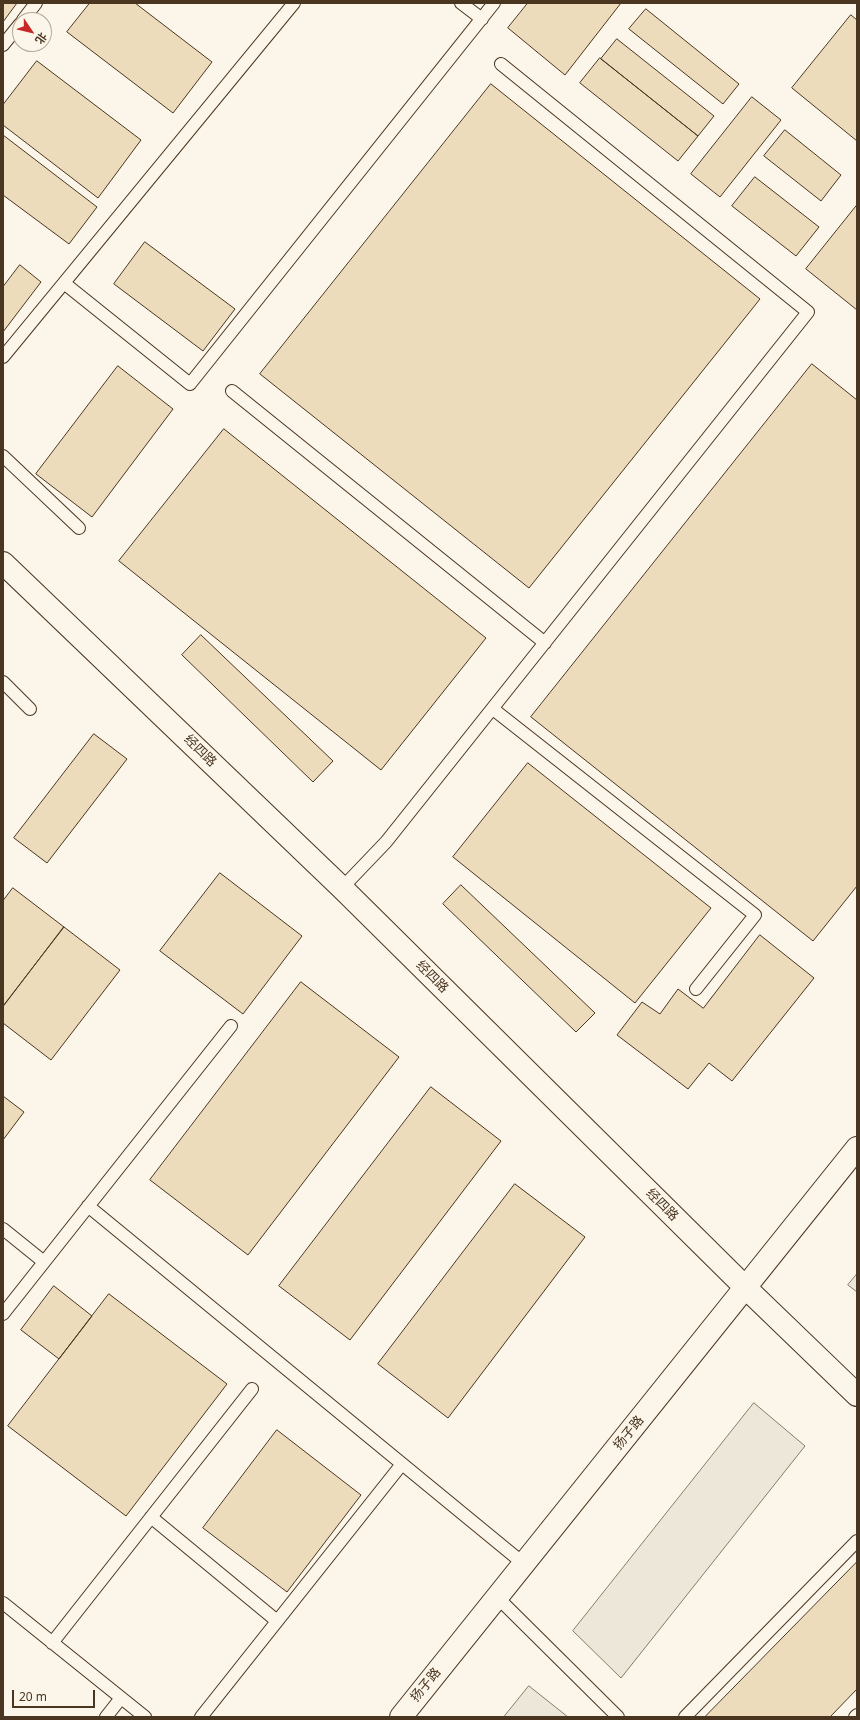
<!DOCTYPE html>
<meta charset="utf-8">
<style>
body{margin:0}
#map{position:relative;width:860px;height:1720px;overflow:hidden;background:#fbf6e9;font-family:"Noto Sans","Noto Sans SC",sans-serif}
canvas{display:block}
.frame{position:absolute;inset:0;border:4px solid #4a3520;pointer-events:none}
.north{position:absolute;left:12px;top:12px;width:40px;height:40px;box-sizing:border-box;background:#fbf6e9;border:1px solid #b4a999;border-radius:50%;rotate:125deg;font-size:11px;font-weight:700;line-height:16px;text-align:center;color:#4a3520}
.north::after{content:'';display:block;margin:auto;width:14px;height:18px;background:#c62828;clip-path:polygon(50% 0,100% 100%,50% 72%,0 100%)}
.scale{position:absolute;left:12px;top:1690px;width:83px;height:18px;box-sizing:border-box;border:2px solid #4a3520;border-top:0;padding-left:5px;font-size:12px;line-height:14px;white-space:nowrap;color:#4a3520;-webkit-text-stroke:3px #fbf6e9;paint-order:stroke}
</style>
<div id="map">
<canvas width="860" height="1720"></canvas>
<div class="frame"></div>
<div class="north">北</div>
<div class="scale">20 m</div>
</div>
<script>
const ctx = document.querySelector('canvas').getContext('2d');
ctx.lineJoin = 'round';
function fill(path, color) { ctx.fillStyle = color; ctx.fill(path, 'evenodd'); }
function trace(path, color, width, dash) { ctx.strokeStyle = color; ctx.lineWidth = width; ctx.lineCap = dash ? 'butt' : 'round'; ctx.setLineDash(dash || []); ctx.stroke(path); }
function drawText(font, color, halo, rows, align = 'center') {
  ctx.font = font + ' "Noto Sans","Noto Sans SC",sans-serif'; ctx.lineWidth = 3; ctx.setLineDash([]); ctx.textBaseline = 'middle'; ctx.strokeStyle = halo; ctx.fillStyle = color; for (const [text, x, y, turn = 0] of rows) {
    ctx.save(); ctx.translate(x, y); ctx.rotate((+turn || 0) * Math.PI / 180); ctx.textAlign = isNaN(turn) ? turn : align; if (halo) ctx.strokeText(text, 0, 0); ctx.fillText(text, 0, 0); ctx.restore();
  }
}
const parking = new Path2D(`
 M857,1274V1292L848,1285Z
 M754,1403L805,1446L621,1678L573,1631Z
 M529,1686L568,1717H504Z`);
const building = new Path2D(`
 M3,3H17L3,22Z
 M90,3H135L212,62L173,113L67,32Z
 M528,3H621L565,75L508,28Z
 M646,9L739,84L723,104L629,29Z
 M851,15L857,20V141L792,88Z
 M617,39L714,116L698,136L601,59Z
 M600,58L698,136L678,161L580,83Z
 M37,61L141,140L98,198L3,125V105Z
 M491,84L760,299L529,588L260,374Z
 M752,97L781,120L720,197L691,174Z
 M785,130L841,175L821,201L764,156Z
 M3,135L97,207L69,244L3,195Z
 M755,177L819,227L796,256L732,206Z
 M857,205V310L806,269Z
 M145,242L235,309L203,351L114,284Z
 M20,265L41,282L3,332V287Z
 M812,364L857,400V886L813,941L531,717Z
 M118,366L173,409L92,517L36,474Z
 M224,429L486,638L381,770L119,561Z
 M201,635L333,761L313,782L182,655Z
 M94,734L127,759L47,863L14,838Z
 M528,763L711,908L635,1003L453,857Z
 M220,873L302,936L243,1014L160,951Z
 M461,885L595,1013L576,1032L443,904Z
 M13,888L64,927L3,1006V901Z
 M64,927L120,970L51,1060L3,1023V1007Z
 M760,935L814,978L732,1081L709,1063L688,1089L617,1035L642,1002L660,1014L678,989L703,1008Z
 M301,982L399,1057L248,1255L150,1180Z
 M431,1087L501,1141L350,1340L279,1286Z
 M3,1096L24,1112L3,1140Z
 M515,1184L585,1237L448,1418L378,1364Z
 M54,1286L92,1316L59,1359L21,1330Z
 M109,1294L227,1384L126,1516L8,1426Z
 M277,1430L361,1495L287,1592L203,1528Z
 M857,1562V1689L830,1717H705Z`);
const lane = new Path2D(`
 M461,3L482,19
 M23,20L36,3
 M3,45L20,24
 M64,283L190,384L494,3
 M3,357L294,3
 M232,391L545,643
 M3,456L79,528
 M3,682L30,709
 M493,709L755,915L696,989
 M342,888L386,842L808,312L501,64
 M88,1206L524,1564
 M3,1229L44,1262
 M3,1314L231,1026
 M151,1517L277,1621
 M497,1597L618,1717
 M3,1603L145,1717
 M52,1643L252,1389
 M106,1717L121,1698
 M201,1717L402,1464
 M685,1717L857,1541
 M855,1717L857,1715`);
const secondary = new Path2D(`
 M3,563L342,888L746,1288L857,1395
 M401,1717L857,1148`);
const streetNames = [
 ["经四路",200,751,44],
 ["经四路",432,977,45],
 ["经四路",662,1205,45],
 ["扬子路",629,1433,-51],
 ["扬子路",426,1685,-51]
];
fill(parking, '#ede7d9');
trace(parking, '#887966', 1);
fill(building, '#ecdcbc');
trace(building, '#4a3520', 1);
trace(lane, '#4a3520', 14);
trace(secondary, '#4a3520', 24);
trace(lane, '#fbf6e9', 12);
trace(secondary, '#fbf6e9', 22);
drawText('13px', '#4a3520', '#fbf6e9', streetNames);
</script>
